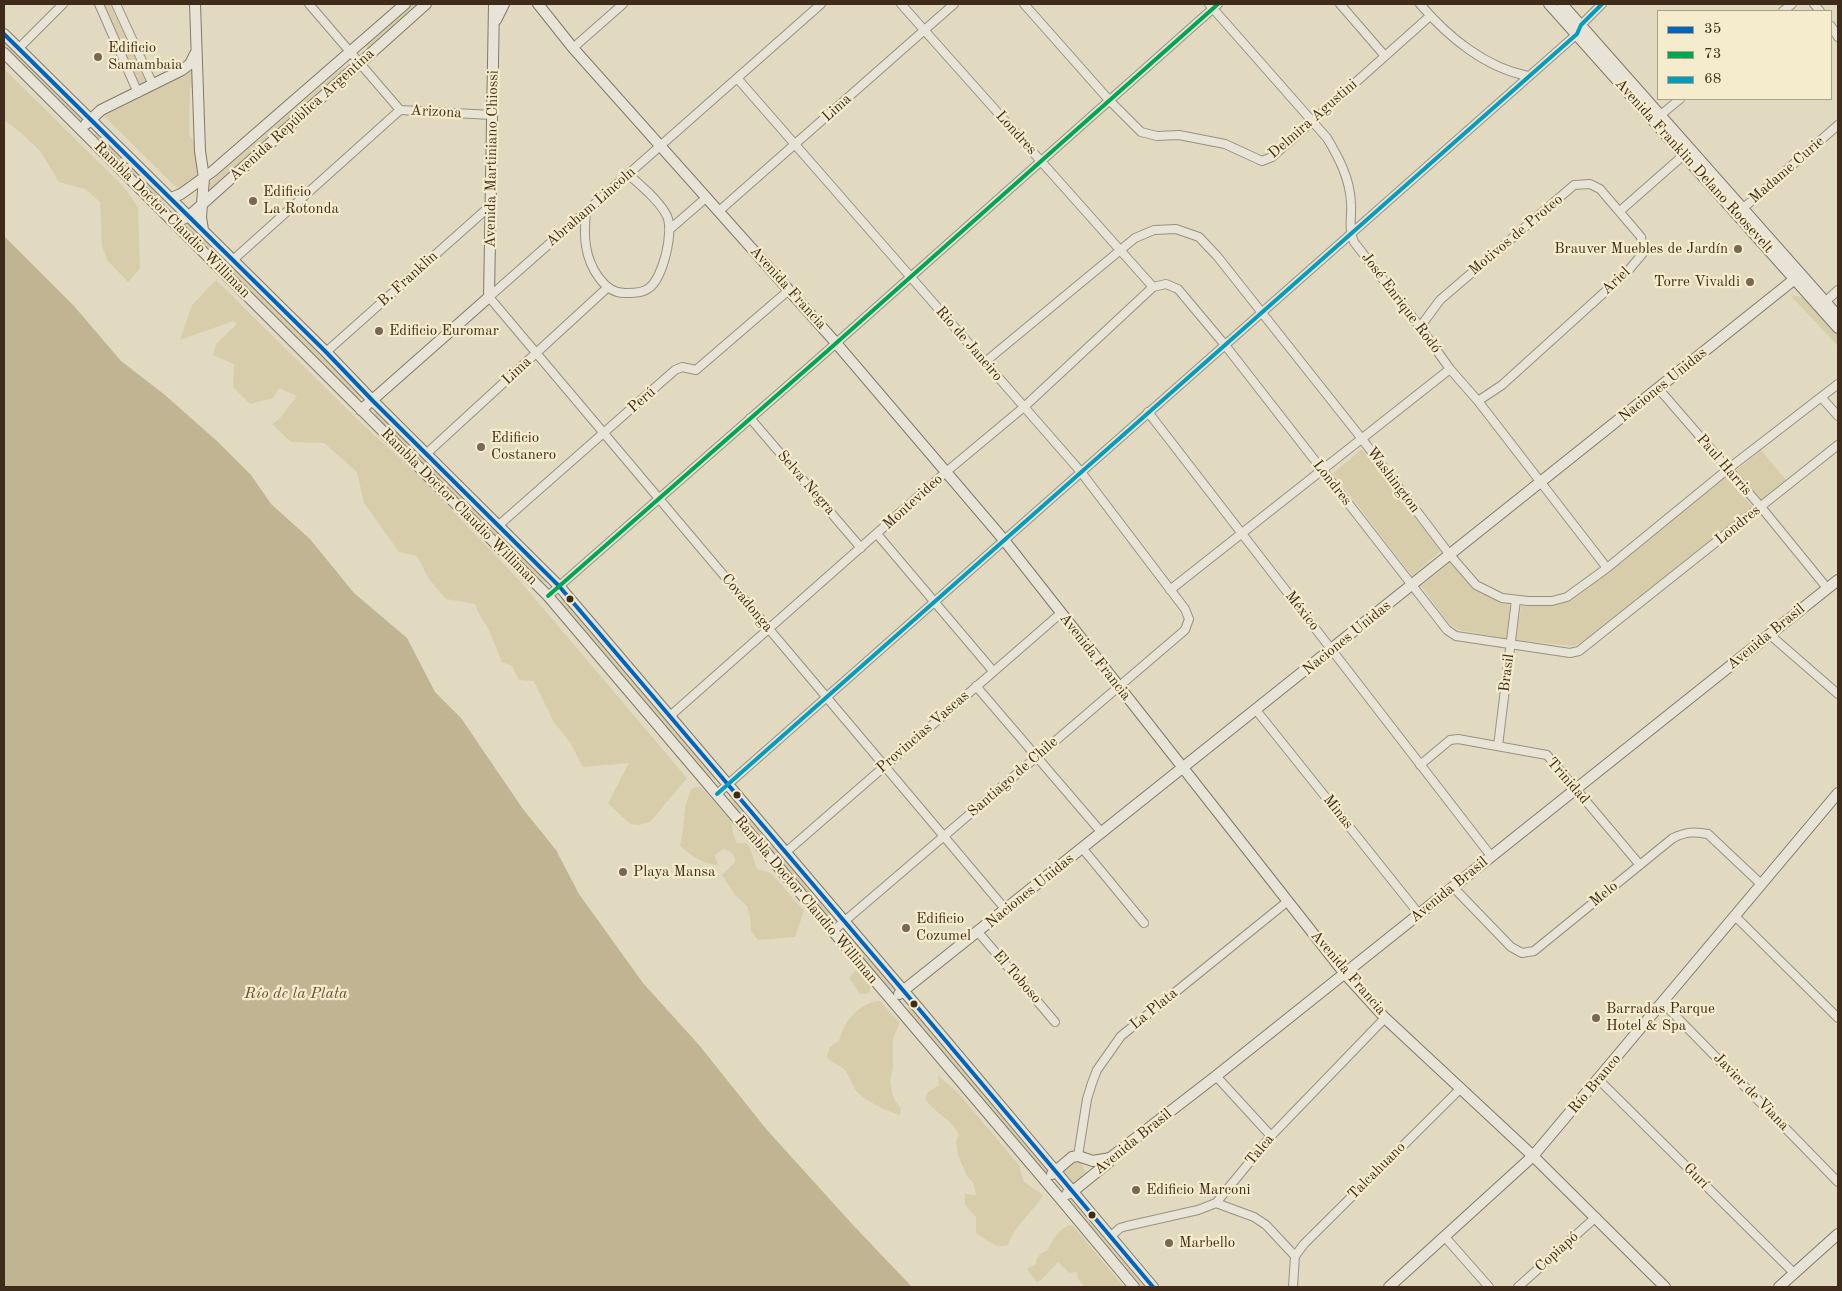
<!DOCTYPE html>
<meta charset="utf-8">
<style>
body{margin:0}
#map{position:relative;width:1842px;height:1291px;overflow:hidden;background:#e1dac0;font-family:"Old Standard TT",serif}
canvas{display:block}
.frame{position:absolute;inset:0;border:5px solid #3f2b19;pointer-events:none}
.legend{position:absolute;left:1657px;top:10px;width:175px;height:90px;box-sizing:border-box;background:#f5eccd;border:1px solid #ac9f85;margin:0;padding:6px 9px;list-style:none;font-size:15px;color:#3f2b19}
.legend li{display:flex;align-items:center;gap:10px;height:25px}
.legend b{width:25px;border:1px solid #ac9f85}
</style>
<div id="map">
<canvas width="1842" height="1291"></canvas>
<div class="frame"></div>
<ul class="legend">
<li><b style="height:6px;background:#0065bd"></b>35</li>
<li><b style="height:6px;background:#00a651"></b>73</li>
<li><b style="height:6px;background:#069cbc"></b>68</li>
</ul>
</div>
<script>
const ctx = document.querySelector('canvas').getContext('2d');
ctx.lineJoin = 'round';
function fill(path, color) { ctx.fillStyle = color; ctx.fill(path, 'evenodd'); }
function trace(path, color, width, dash) { ctx.strokeStyle = color; ctx.lineWidth = width; ctx.lineCap = dash ? 'butt' : 'round'; ctx.setLineDash(dash || []); ctx.stroke(path); }
function drawText(font, color, halo, rows, align = 'center') {
  ctx.font = font + ' "Old Standard TT",serif'; ctx.lineWidth = 4.5; ctx.setLineDash([]); ctx.textBaseline = 'middle'; ctx.strokeStyle = halo; ctx.fillStyle = color; for (const [text, x, y, turn = 0] of rows) {
    ctx.save(); ctx.translate(x, y); ctx.rotate((+turn || 0) * Math.PI / 180); ctx.textAlign = isNaN(turn) ? turn : align; if (halo) ctx.strokeText(text, 0, 0); ctx.fillText(text, 0, 0); ctx.restore();
  }
}
const green = new Path2D(`
 M103,4H110L146,81L140,84Z
 M412,4H419L368,49L365,46Z
 M4,38L84,119L82,122L79,121L4,46Z
 M343,67L345,70L210,189L209,183Z
 M4,69L125,188L138,207L140,269L128,282L107,260L102,246L100,202L85,189L59,182L41,152L20,132L4,120Z
 M190,72H192L194,89L190,87L189,134L195,143L198,178L179,190L104,116L106,112Z
 M96,132H98L178,212L167,202L155,197L94,136Z
 M188,222L359,392L362,399L355,396L185,227V223Z
 M216,280L359,421L419,476L520,581L687,778L650,822L639,825L630,824L608,803L629,763L583,767L570,742L553,721L534,681L519,680L512,666L502,662L488,628L479,614L475,604L446,599L429,579L417,556L399,552L364,503L357,472L324,443L291,442L272,424L280,418L297,396L279,388L273,398L250,404L233,387L234,364L213,355L216,344L237,324L233,321L180,340L192,305Z
 M1790,295L1803,297L1838,336V346Z
 M376,411L548,582L546,583L539,580L377,419L374,413Z
 M1362,449L1441,551L1412,576L1333,473Z
 M1761,450L1786,480L1761,501L1736,471Z
 M1725,477L1753,507L1582,642L1573,646L1516,640L1521,606H1551L1572,600Z
 M1450,563L1473,589L1496,600L1510,603L1508,639L1459,630L1449,624L1421,586Z
 M561,597L715,775V780L708,776L563,606L561,601Z
 M696,787H701L732,823L733,833L737,843H746L750,848L757,869L771,873L804,911L795,937L758,940L751,931L750,917L747,906L735,895L722,875L735,862C735,854 730,850 723,849L715,855L718,865C703,865 691,855 680,846L683,830L685,808L691,789Z
 M730,798L737,801L837,919L836,921L831,922L732,804Z
 M853,940L855,941L894,987V989L890,991L851,946V943Z
 M856,970L870,986V991L866,994H860L849,978Z
 M880,1001L900,1023L893,1038V1067L890,1081L893,1097L901,1109L900,1115C887,1111 862,1100 855,1089C851,1082 849,1074 843,1068C838,1064 832,1063 827,1057L830,1047L839,1041C843,1022 860,1002 880,1001Z
 M909,1006L1049,1168L1048,1172H1044L907,1010Z
 M938,1075L959,1094L1019,1165L1024,1182L1043,1195C1033,1212 1014,1226 1008,1245C996,1250 986,1239 976,1233V1217L965,1205V1194L976,1195L973,1182L967,1176L958,1155L956,1142L959,1135C952,1119 934,1113 925,1099L928,1092L939,1085Z
 M1074,1160L1081,1162L1086,1172C1083,1179 1080,1182 1072,1182L1063,1171Z
 M1072,1197L1149,1287H1141L1069,1202V1198Z
 M1069,1225L1073,1226L1124,1287H1085L1078,1279L1077,1272L1070,1273L1058,1262L1041,1280L1037,1282L1028,1271V1268L1036,1264V1260L1040,1254L1048,1250L1053,1239L1062,1229Z`);
const water = new Path2D(`
 M4,236L74,306L121,361L165,395L218,442L251,475L271,504L310,539L354,593L407,638L435,692L461,718L523,809L556,850L579,894L643,983L699,1045L767,1130L853,1225L912,1287H4Z`);
const street = new Path2D(`
 M99,4L138,93
 M116,4L153,85
 M309,4L400,110L492,115
 M821,4L489,297L1006,910
 M901,4L1153,287L1166,284L1178,289L1225,345L1447,630L1456,636L1570,653L1579,651L1838,445
 M1024,4L1109,100L1141,132L1157,136L1179,135L1225,144L1262,161L1272,157L1430,16
 M1209,4L1327,138C1339,158 1350,179 1351,203C1352,217 1348,229 1354,242L1420,327L1450,369L1478,401L1607,568
 M1340,4L1385,56
 M1420,4C1448,37 1486,68 1528,76
 M1814,4L1820,11
 M1783,11L1792,4
 M1831,26L1838,37
 M19,48L63,4
 M573,48L623,4
 M737,78L1081,472L1185,609L1189,619L1185,630L833,931
 M1657,118L1680,99
 M586,211C585,222 584,235 586,246C589,266 604,295 627,293C634,293 643,293 649,288C663,278 674,232 667,216C659,200 641,186 628,174
 M719,211L954,4
 M1620,211L1686,153
 M1740,211L1838,125
 M669,230L707,197
 M233,260L400,110
 M1823,304L1838,290
 M1420,327L1440,300L1574,185L1590,184L1600,189L1641,237L1643,253L1628,271L1502,385L1478,401
 M326,352L490,206
 M985,362L1135,238L1154,230L1176,229L1199,237L1217,256L1362,439L1450,555L1476,585L1502,598L1528,601H1552L1567,597L1607,568L1728,469L1838,384
 M1658,388L1761,507L1827,588
 M1821,397L1838,416
 M1148,412L1491,856
 M750,418L861,548
 M426,454L607,288
 M499,525L675,370L682,367L696,370L789,290
 M877,534L993,671
 M1170,590L1450,369
 M548,596L825,353L1218,4
 M1769,634L1838,694
 M976,686L1102,833
 M1256,710L1419,914
 M670,716L946,472L1024,407L1153,287
 M1498,746L1516,600
 M1420,765L1450,740L1458,739L1547,755L1640,865
 M717,794L1577,34L1581,25L1602,4
 M1083,849L1144,923
 M786,852L1061,613
 M1453,887L1511,947L1522,953L1534,951L1673,838C1686,832 1694,831 1708,834L1761,884
 M1735,916L1838,1018
 M978,932L1055,1022
 M1663,1003L1838,1182
 M1216,1076L1271,1136
 M1599,1080L1794,1273
 M1078,1156L1087,1099L1092,1083L1097,1070L1121,1036L1288,901
 M1216,1203L1254,1217L1266,1225L1295,1256L1293,1287
 M1110,1237L1120,1228L1127,1226L1198,1210L1216,1203L1271,1136L1385,1018
 M1445,1237L1489,1287
 M1295,1256L1304,1244L1461,1088
 M1518,1287L1596,1217`);
const secondary = new Path2D(`
 M195,4L200,151L204,178L201,217L203,230
 M538,4L573,48L836,343L1004,540L1345,974L1385,1018L1533,1156L1665,1287
 M1549,4L1838,328
 M1562,4L1838,316
 M496,20L504,4
 M4,34L326,352L372,400L559,586L919,1009L1153,1287
 M4,53L548,596L1059,1197L1134,1287
 M86,124L101,110L182,70L190,64L195,54
 M171,198L181,194L213,171L405,4
 M183,219L189,216L426,4
 M361,410L489,297L494,4
 M899,994L1801,274
 M1052,1174L1072,1157L1078,1156L1093,1161L1110,1158
 M1067,1194L1072,1192L1109,1162L1110,1158L1216,1076L1838,580
 M1389,1287L1533,1156L1838,793
 M1779,1287L1838,1234`);
const bus1 = new Path2D(`
 M4,34L326,352L372,400L559,586L919,1009L1153,1287`);
const bus2 = new Path2D(`
 M548,596L825,353L1218,4`);
const bus3 = new Path2D(`
 M717,794L1577,34L1581,25L1602,4`);
const markers = [
 [98,57,5,"#786853"],
 [253,201,5,"#786853"],
 [1738,249,5,"#786853"],
 [1750,282,5,"#786853"],
 [379,331,5,"#786853"],
 [481,447,5,"#786853"],
 [570,599,4.5,"#3f2b19"],
 [737,795,4.5,"#3f2b19"],
 [623,872,5,"#786853"],
 [906,928,5,"#786853"],
 [914,1004,4.5,"#3f2b19"],
 [1596,1018,5,"#786853"],
 [1136,1190,5,"#786853"],
 [1092,1215,4.5,"#3f2b19"],
 [1169,1243,5,"#786853"]
];
const poiNames = [
 ["Edificio",108,48],
 ["Samambaia",108,65],
 ["Edificio",263,192],
 ["La Rotonda",263,209],
 ["Brauver Muebles de Jardín",1728,249,"right"],
 ["Torre Vivaldi",1740,282,"right"],
 ["Edificio Euromar",389,331],
 ["Edificio",491,438],
 ["Costanero",491,455],
 ["Playa Mansa",633,872],
 ["Edificio",916,919],
 ["Cozumel",916,936],
 ["Barradas Parque",1606,1009],
 ["Hotel & Spa",1606,1026],
 ["Edificio Marconi",1146,1190],
 ["Marbello",1179,1243]
];
const streetNames = [
 ["Lima",837,108,-42],
 ["Arizona",436,112,3],
 ["Avenida República Argentina",302,115,-42],
 ["Delmira Agustini",1313,119,-41],
 ["Londres",1016,133,48],
 ["Avenida Martiniano Chiossi",492,159,-89],
 ["Avenida Franklin Delano Roosevelt",1694,166,48],
 ["Madame Curie",1787,170,-41],
 ["Abraham Lincoln",591,207,-41],
 ["Rambla Doctor Claudio Williman",172,220,45],
 ["Motivos de Proteo",1516,235,-40],
 ["B. Franklin",408,279,-42],
 ["Ariel",1616,281,-43],
 ["Avenida Francia",788,288,48],
 ["José Enrique Rodó",1401,303,53],
 ["Rio de Janeiro",969,344,49],
 ["Lima",517,371,-43],
 ["Naciones Unidas",1663,385,-39],
 ["Perú",642,400,-41],
 ["Paul Harris",1724,465,49],
 ["Washington",1393,480,53],
 ["Selva Negra",806,483,49],
 ["Londres",1332,483,52],
 ["Montevideo",913,502,-42],
 ["Rambla Doctor Claudio Williman",459,507,45],
 ["Londres",1738,525,-39],
 ["Covadonga",747,603,50],
 ["México",1302,611,52],
 ["Avenida Brasil",1766,637,-39],
 ["Naciones Unidas",1347,638,-39],
 ["Avenida Francia",1095,657,52],
 ["Brasil",1507,673,-83],
 ["Provincias Vascas",923,732,-41],
 ["Santiago de Chile",1013,777,-41],
 ["Trinidad",1568,781,49],
 ["Minas",1338,812,52],
 ["Avenida Brasil",1449,890,-39],
 ["Naciones Unidas",1030,891,-39],
 ["Melo",1604,894,-39],
 ["Rambla Doctor Claudio Williman",806,900,50],
 ["Avenida Francia",1348,973,49],
 ["El Toboso",1017,977,49],
 ["La Plata",1154,1009,-39],
 ["Río Branco",1595,1084,-50],
 ["Javier de Viana",1751,1092,46],
 ["Avenida Brasil",1133,1142,-39],
 ["Talca",1260,1150,-50],
 ["Talcahuano",1377,1171,-45],
 ["Gurí",1696,1176,45],
 ["Copiapó",1557,1252,-42]
];
const waterNames = [
 ["Río de la Plata",296,994]
];
fill(green, '#d8cdaa');
fill(water, '#c1b492');
trace(street, '#989181', 10);
trace(secondary, '#817a6b', 12);
trace(street, '#e7e3d6', 8);
trace(secondary, '#e7e3d6', 10);
trace(bus1, '#0065bd', 4);
trace(bus2, '#00a651', 4);
trace(bus3, '#069cbc', 4);
for (const [x, y, r, color] of markers) { const dot = new Path2D(); dot.arc(x, y, r, 0, 2 * Math.PI); ctx.fillStyle = color; ctx.fill(dot); trace(dot, '#f5eccd', 2); }
drawText('15px', '#3f2b19', '#f5eccd', poiNames, 'left');
drawText('15px', '#3f2b19', '#f5eccd', streetNames);
drawText('italic 16px', '#624f37', '#f5eccd', waterNames);
</script>
